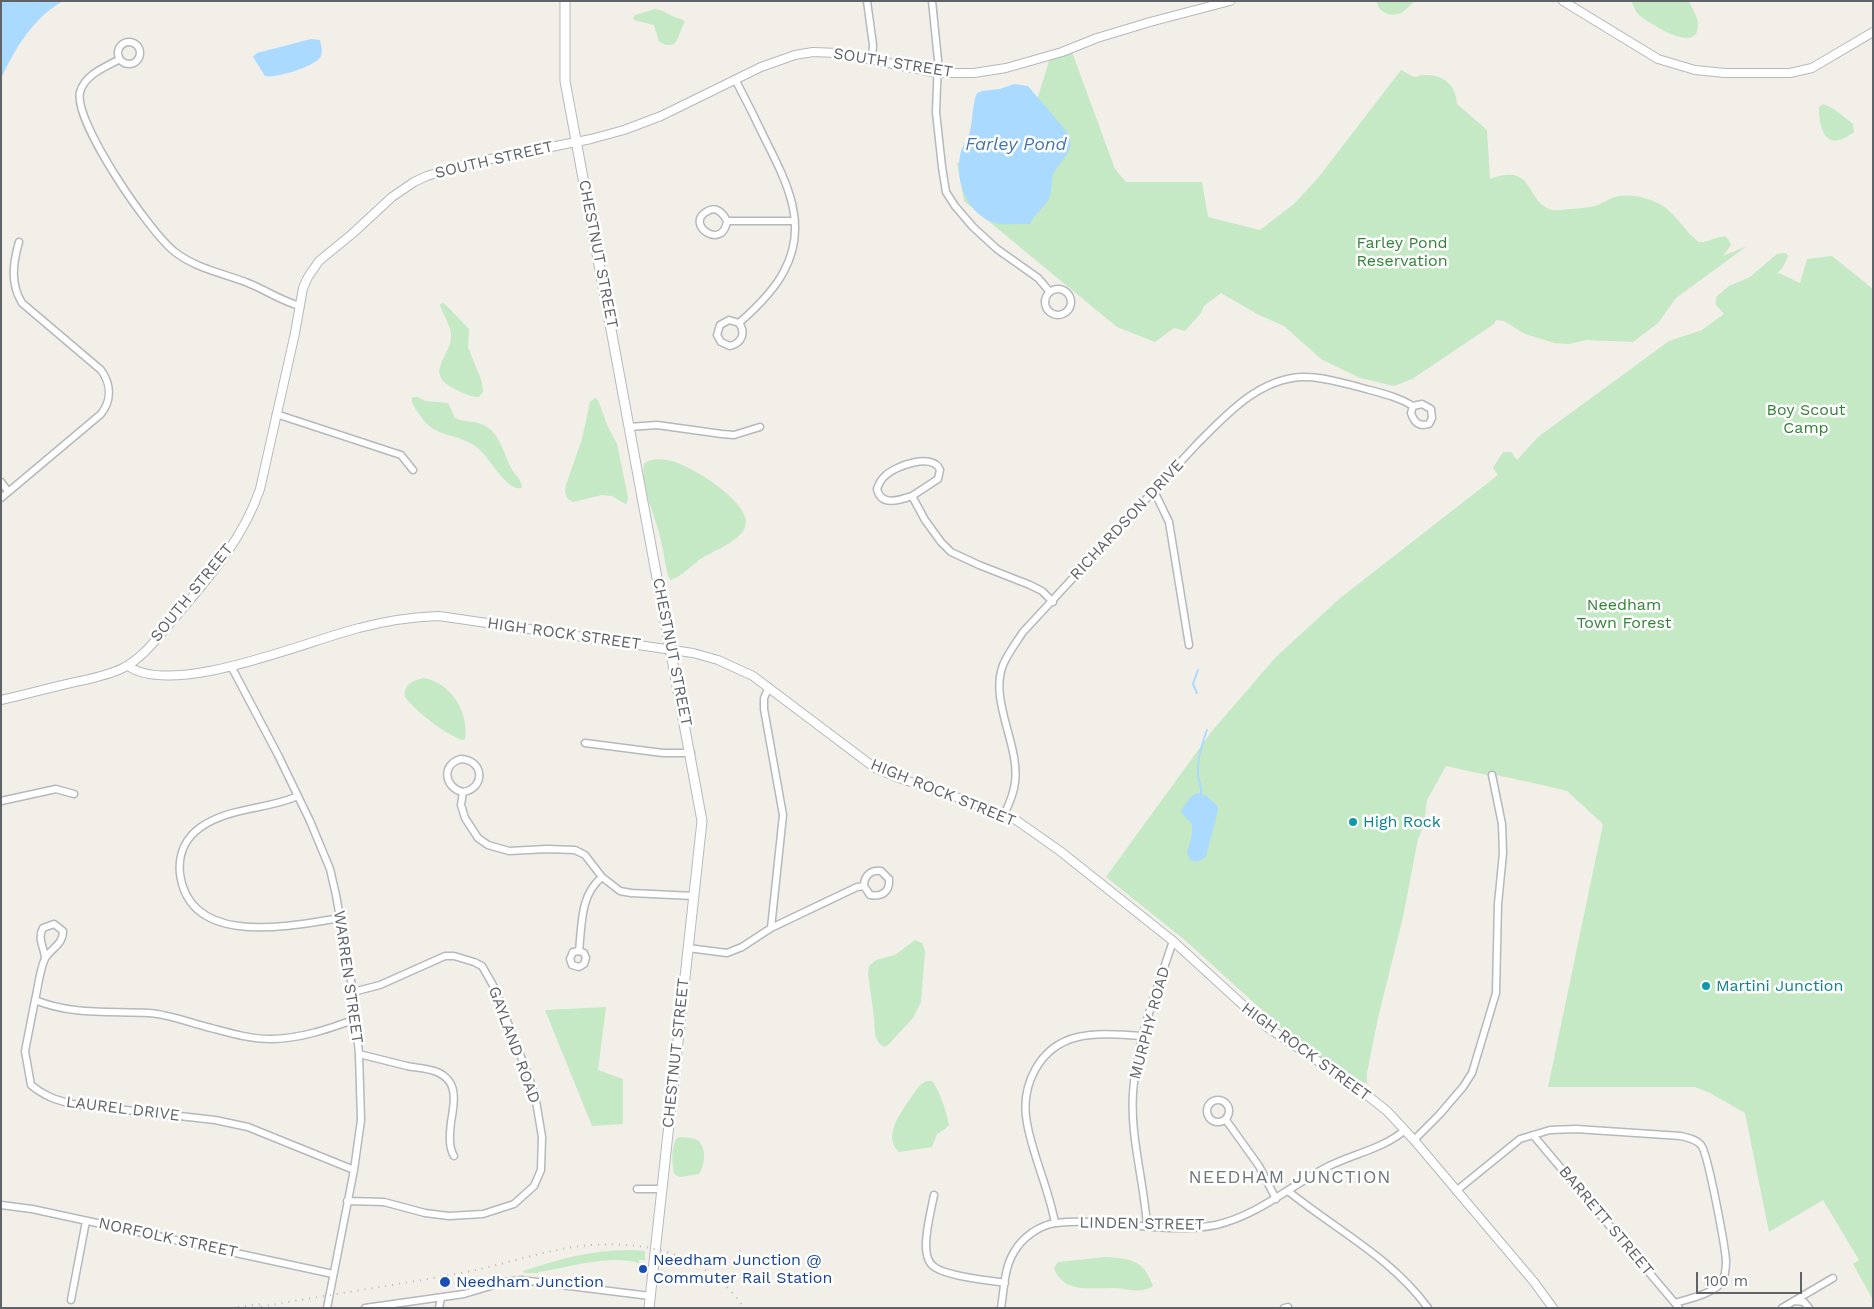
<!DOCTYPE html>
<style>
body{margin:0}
#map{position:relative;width:1874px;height:1309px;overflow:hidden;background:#f1efe8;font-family:"Work Sans",sans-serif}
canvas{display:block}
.frame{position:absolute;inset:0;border:2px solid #5f6368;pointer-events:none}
.scale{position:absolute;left:1696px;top:1272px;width:106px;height:22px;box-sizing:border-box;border:2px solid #5f6368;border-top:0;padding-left:6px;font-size:15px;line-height:18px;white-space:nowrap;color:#5f6368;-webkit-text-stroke:4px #fff;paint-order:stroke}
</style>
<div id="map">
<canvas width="1874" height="1309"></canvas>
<div class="frame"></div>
<div class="scale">100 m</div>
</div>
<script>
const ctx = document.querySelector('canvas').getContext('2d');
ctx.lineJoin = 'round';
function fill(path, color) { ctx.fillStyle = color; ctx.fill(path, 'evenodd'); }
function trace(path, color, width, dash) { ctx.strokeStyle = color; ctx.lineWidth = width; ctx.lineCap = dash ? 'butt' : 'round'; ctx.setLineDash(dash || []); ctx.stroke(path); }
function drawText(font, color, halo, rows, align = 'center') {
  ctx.font = font + ' "Work Sans",sans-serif'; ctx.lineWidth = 5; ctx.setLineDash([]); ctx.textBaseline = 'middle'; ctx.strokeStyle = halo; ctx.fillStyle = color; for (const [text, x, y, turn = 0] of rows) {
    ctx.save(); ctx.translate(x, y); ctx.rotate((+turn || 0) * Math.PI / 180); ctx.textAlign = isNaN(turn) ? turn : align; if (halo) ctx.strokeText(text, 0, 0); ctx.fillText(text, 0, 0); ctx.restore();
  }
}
const green = new Path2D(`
 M1377,1H1415C1410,5 1405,12 1398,14C1389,17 1377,11 1377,1Z
 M1631,1H1689C1692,9 1697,15 1698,23C1700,57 1649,23 1639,15C1635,11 1634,6 1631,1Z
 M655,9C665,10 672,18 682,19L685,22C676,36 680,52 659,42L654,25L634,20L633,18L635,15Z
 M1072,52L1115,169L1126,182H1202L1208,217L1260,230L1294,204L1318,178L1401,70C1405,72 1411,76 1415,77C1418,77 1420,75 1423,75C1443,74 1456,84 1457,104L1487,130L1490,179C1536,162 1524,202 1552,210C1558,211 1565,209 1571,209C1580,208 1589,208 1598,205C1603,203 1607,200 1612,198C1624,193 1642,196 1653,201C1675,209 1682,230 1699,242C1709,243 1716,235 1726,237L1729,240L1731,245L1723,256L1747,246L1676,298L1658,323L1633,342L1587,340L1569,344L1554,343L1525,334L1504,321L1496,320L1494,324L1412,379L1394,386L1360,378L1321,359L1284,326L1257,314L1221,293L1204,306L1201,313L1185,331L1174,328L1155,342L1117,327L964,201L957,163L968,162L1035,106L1049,61Z
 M1823,104L1834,109L1853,124L1854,132C1827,153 1819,132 1819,107Z
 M1786,253L1788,256L1783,267L1776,275L1779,273L1800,283L1807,259L1832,256L1873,289V1300L1853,1264L1859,1260L1823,1200L1769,1232L1745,1113L1710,1093L1695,1087H1548L1603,824L1567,791L1538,784L1496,775V777L1446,766L1427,800L1424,824L1418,839L1403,917L1378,1018L1367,1073V1084L1325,1062L1295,1040L1186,941L1106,877L1212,731L1275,658L1339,599L1498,475L1493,468L1503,452H1511L1517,460L1538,437L1669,341L1702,330L1724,314L1716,305V297L1729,286L1750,277L1777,254Z
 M444,303L469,329L468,347L482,382L483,392L479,397C470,397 460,392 453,388C423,372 453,355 451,334C450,325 444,316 441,308L440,304Z
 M412,397H418L425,401L448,403L455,418C463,422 473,421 481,424C500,431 503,453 511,468C515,476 522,479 522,488C505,492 489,454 475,446C453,431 434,440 417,411C414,407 411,402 412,397Z
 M595,398L598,400L608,427L617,444L628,497L627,503L625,504L612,496L602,495L573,502L568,499L565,493L566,485L582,439L590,402Z
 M657,459C662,459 667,460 672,461C691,466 747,500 746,523C745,540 712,551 699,560C690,567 682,576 671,580L668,576C665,565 664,553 661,541C657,517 640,490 644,464L648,461Z
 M424,678C451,683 469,712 465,739L462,740C447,735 415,711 405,697C403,685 413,680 424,678Z
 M915,940L922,943L925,951L921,1002L913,1018L888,1045L884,1047L878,1042L875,1034L874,1017L868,974L869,966L876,960L895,955Z
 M606,1007L598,1070L623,1079V1124L592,1126L545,1010Z
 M926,1081H932C941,1093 946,1111 949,1125L945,1129L937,1134L932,1147L899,1152C883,1138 899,1115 908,1102C914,1094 917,1086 926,1081Z
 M680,1137C685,1138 692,1137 697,1140C707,1146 705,1166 699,1174L680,1177L674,1174C672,1163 671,1149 676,1139Z
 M631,1250L645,1251V1260H639V1263C606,1254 570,1268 538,1272V1273H525L523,1271C559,1259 592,1250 631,1250Z
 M1106,1257C1131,1259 1143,1259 1153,1286C1141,1294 1129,1289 1115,1288C1093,1287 1064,1295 1054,1268L1058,1262Z`);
const water = new Path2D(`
 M1,1H63C33,18 14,50 1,79Z
 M311,39L320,40C321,45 323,51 321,56C317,66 275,79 265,76L253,57L257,53Z
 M1014,84L1028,86L1068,133C1076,153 1060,159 1053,175C1051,182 1052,192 1049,199C1044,208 1034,214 1030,224C1018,223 1006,226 995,223C968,215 955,182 960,156C961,147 968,140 970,131C973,119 972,105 977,93L982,91L1000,89Z
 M1197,793L1207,796L1218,807V811L1206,856C1201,861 1197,863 1190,860L1187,853L1192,835V824C1183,812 1176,816 1188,801C1191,797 1192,795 1197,793Z`);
const stream = new Path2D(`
 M1197,693L1193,684L1198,670
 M1201,793C1202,784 1198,782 1198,774C1197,759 1202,744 1207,730`);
const minor = new Path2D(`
 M867,1L873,45L872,59
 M932,1L938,60L936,112L942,167L946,192L955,206L973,227L997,249L1038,278L1050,292
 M118 53a11 11 0 1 1 22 0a11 11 0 1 1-22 0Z
 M120,59C106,67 85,74 80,92C73,121 150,233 175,252C197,269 223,273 248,283C266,290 281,301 300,306
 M735,79C746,100 756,120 766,141C787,183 809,225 784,271C774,291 755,309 739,323L729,320L720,325L717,335L721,342L730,346C742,343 746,333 739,323
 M727,221C723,251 685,225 706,212C716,205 723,213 727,221H795
 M1045 302a13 13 0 1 1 26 0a13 13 0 1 1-26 0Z
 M276,414L401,455L413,470
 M629,427L657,425L722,434L734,435L760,427
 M1,482L8,491
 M1154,491L1169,522L1189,645
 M912,496C900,500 881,507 877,489C879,484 880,480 885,476C895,466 933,452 940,470L938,479L912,496L925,520L941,542L951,552L979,565L1030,585L1042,591L1053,602
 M1,498L101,414C112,400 111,384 101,370L22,303C10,283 13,263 19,242
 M231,666L278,755L310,821L330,869L336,895L353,992L359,1054L361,1120L354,1170L327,1308
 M585,743L663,753H691
 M463,792C486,788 484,760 461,759C441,764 444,788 463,792L461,805L465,818L478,838L488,845L509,851L547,849L575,850L585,855L602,877L620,891L631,893L694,896
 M298,796C266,810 230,807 201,827C185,838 178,855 180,874C190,948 290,926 340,918
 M1,801L56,789L74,794
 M1004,815C1009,804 1014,794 1015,782C1020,745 989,701 1003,665C1008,653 1016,643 1023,632L1197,444C1226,415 1258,379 1302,377C1320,376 1337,382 1355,386C1375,392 1395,395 1413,406L1411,413C1414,422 1419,427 1429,424L1432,418L1431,409L1422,404L1413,406
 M771,928L857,887L864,886L870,895C882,897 890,892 889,879L881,871C871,870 864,875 864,886
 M688,948L727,953L742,947L771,928L783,815L764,709V698L769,687
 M579,951L573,952L570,959L572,965L579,967L584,964L586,958L584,953L579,951C582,924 580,895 602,877
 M35,1000C38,989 40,966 46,957C53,947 63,944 63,931L54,924L43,928C37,939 44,946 45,958
 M359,1054C375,1058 391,1062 407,1066C422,1069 439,1068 449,1081C457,1091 453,1110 451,1122C450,1133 448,1146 454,1156
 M1207 1111a11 11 0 1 1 22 0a11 11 0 1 1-22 0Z
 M1226,1120L1259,1166L1276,1199
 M1533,1135L1679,1308
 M1414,1140L1439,1115L1463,1087L1472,1073L1496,993L1498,904L1503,853L1502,824L1492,775
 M354,1170L248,1127L215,1120L72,1104C56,1100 44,1096 31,1085L25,1051L35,1000C71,1015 109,1011 148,1013C169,1014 190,1023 211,1028C230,1033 250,1039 270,1039C300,1039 328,1029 356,1019
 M637,1189H661
 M1288,1191C1335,1229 1392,1258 1428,1308
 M1456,1191L1520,1139L1550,1130L1576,1129L1681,1136C1688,1138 1696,1139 1701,1145C1708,1153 1725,1246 1726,1261C1726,1269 1725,1277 1721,1283C1712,1294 1688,1299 1675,1303
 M934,1195C931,1211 926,1228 926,1245C926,1254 928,1264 936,1268C951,1277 988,1280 1005,1283
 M347,1201L384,1202L425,1213L449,1216L483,1214L514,1204L534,1186L541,1170L542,1137L536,1101L530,1080L494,987L482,966L474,962L454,956H445L380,985L353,992
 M1,1205L32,1209L333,1274
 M1055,1223C1049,1189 1033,1157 1027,1123C1020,1086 1039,1046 1078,1037C1099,1032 1122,1035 1143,1036
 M1147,1226C1144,1181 1130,1137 1133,1093C1136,1041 1157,990 1173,941
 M71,1300L86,1221
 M1795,1301L1804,1302L1809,1308
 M365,1308L464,1294L504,1282L521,1280L650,1296
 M439,1308L441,1298
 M1001,1308C1004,1290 1004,1268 1014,1252C1022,1238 1039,1225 1056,1223C1108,1217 1165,1235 1216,1225C1258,1215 1289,1187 1327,1167C1352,1154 1383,1149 1405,1130
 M1284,1308L1288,1307
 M1782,1308L1833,1278`);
const tertiary = new Path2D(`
 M1563,1L1658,59L1695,70L1725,73H1790L1812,68L1873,32
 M128,666C174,698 306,641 359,628C385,621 412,617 439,616L693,653L718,660L753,676L875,768L896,777L971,802L1004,815L1016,820L1060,851L1173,941L1267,1027L1358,1088L1387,1111L1414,1140L1534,1282L1553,1308
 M1,700C25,695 48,688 71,683C89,679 107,676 123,668C143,658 157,638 172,621C206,581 243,540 260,489L295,333L303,288L308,277L319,261L352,234L392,197L414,182L427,176L466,164L591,139L624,130L661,116L761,67L795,55L813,52L839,53L937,73H974L1006,68L1062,52L1097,38L1150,22L1230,1`);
const secondary = new Path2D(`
 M565,1V81L702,821L649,1308`);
const rail = new Path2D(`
 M231,1308L261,1304
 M254,1308C321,1296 389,1286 456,1274C494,1267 530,1255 567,1248C633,1237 705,1249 744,1308`);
const markers = [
 [1353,822,5,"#0f9aa8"],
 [1706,986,5,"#0f9aa8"],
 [643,1269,5,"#1a4fb4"],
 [445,1282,6,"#1a4fb4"]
];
const streetNames = [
 ["SOUTH STREET",893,63,9],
 ["SOUTH STREET",494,160,-13],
 ["CHESTNUT STREET",598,254,79],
 ["RICHARDSON DRIVE",1127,520,-47],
 ["SOUTH STREET",192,593,-51],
 ["HIGH ROCK STREET",564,634,8],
 ["CHESTNUT STREET",672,652,79],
 ["HIGH ROCK STREET",943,793,22],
 ["WARREN STREET",348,977,82],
 ["MURPHY ROAD",1150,1023,-75],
 ["GAYLAND ROAD",514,1045,70],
 ["HIGH ROCK STREET",1306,1052,36],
 ["CHESTNUT STREET",676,1053,-84],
 ["LAUREL DRIVE",123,1109,7],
 ["BARRETT STREET",1606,1221,50],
 ["LINDEN STREET",1142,1224,1],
 ["NORFOLK STREET",168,1238,12]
];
const parkNames = [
 ["Farley Pond",1402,243],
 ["Reservation",1402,261],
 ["Boy Scout",1806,410],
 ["Camp",1806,428],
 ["Needham",1624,605],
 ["Town Forest",1624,623]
];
const cultureNames = [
 ["High Rock",1363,822],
 ["Martini Junction",1716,986]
];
const transitNames = [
 ["Needham Junction @",653,1260],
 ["Commuter Rail Station",653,1278],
 ["Needham Junction",456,1282]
];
const waterNames = [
 ["Farley Pond",1016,145]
];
const neighbourhoodNames = [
 ["NEEDHAM JUNCTION",1290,1178]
];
fill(green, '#c5e8c5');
fill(water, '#aadaff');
trace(stream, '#aadaff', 2);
trace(minor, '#b5b8bc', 9);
trace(tertiary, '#b5b8bc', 10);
trace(secondary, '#b6babf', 11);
trace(minor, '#fff', 6);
trace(tertiary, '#fff', 8);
trace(secondary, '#fff', 9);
trace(rail, '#b6b7b8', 2, [1, 6]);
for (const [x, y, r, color] of markers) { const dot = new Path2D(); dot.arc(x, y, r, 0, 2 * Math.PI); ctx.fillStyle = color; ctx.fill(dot); trace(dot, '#fff', 2); }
drawText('16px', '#5f6368', '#fff', streetNames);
drawText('16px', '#348238', '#fff', parkNames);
drawText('16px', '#0d838f', '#fff', cultureNames, 'left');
drawText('16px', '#164399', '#fff', transitNames, 'left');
drawText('italic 18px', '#4174aa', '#fff', waterNames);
ctx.letterSpacing = '1px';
drawText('18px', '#70757a', '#fff', neighbourhoodNames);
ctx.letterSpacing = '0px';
</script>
